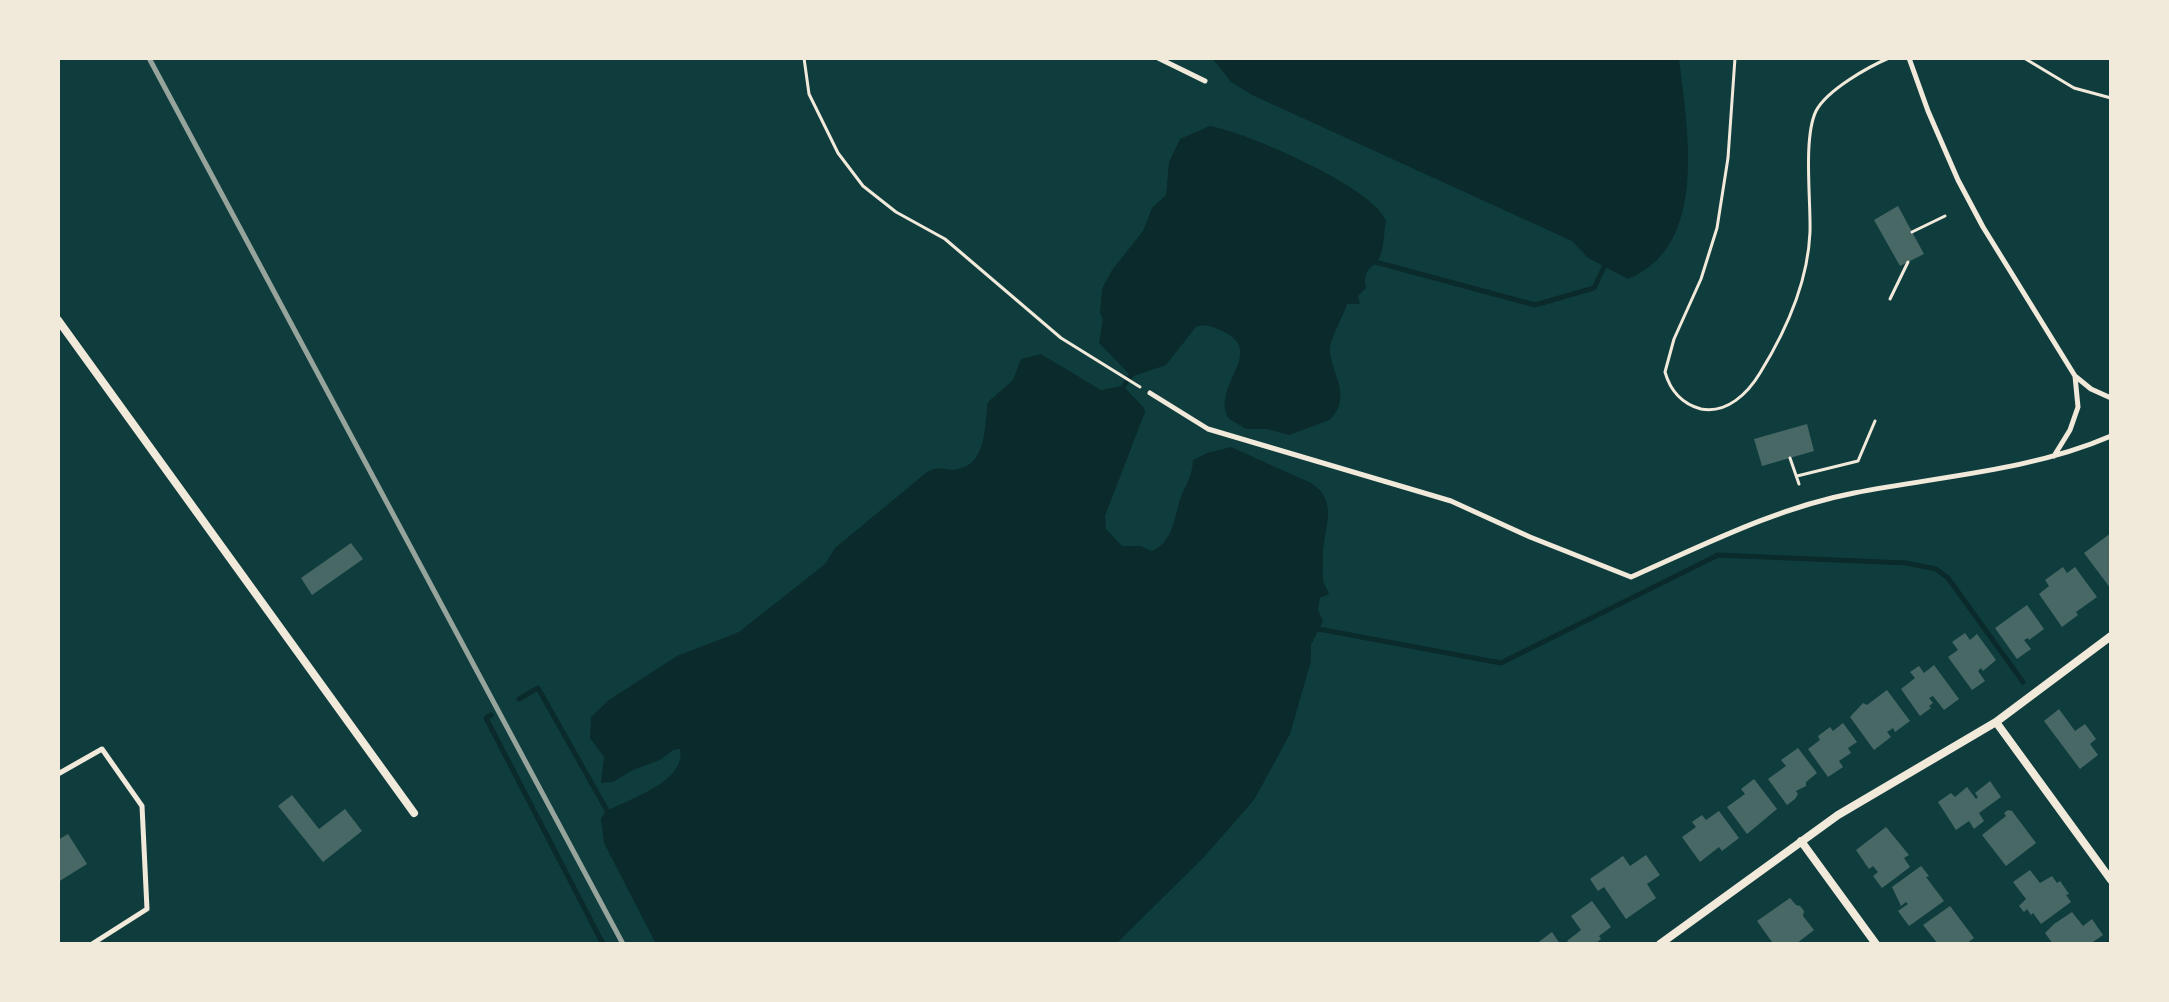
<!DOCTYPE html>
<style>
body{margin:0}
#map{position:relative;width:2169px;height:1002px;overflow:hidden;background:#0f3d3e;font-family:"PT Serif",serif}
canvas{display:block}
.frame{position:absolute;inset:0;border:60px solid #f1e9da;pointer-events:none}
</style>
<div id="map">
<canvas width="2169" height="1002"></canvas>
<div class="frame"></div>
</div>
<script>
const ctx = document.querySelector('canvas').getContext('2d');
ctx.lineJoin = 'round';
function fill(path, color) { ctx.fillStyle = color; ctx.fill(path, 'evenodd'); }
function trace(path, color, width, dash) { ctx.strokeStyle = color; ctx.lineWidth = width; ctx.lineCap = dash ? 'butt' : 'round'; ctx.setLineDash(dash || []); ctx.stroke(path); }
const water = new Path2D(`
 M1212,58H1679C1687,128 1710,246 1628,279L1588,258L1572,241L1252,95L1231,82Z
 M1210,126C1246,132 1375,188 1386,221C1384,231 1384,245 1381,254C1375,270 1362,265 1366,288L1358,296L1360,304H1347C1344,315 1329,340 1330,352C1333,377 1352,396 1330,420L1289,435L1267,429H1246L1228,418C1211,384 1269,351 1220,330C1212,326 1205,324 1196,327L1166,365L1134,376L1125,388L1144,408L1145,412L1105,516L1106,529L1122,546H1141L1151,551C1171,544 1174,521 1179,503C1183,487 1192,481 1193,460L1207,453L1231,447L1311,483C1341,502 1322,531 1323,558C1323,564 1322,577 1324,583C1325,587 1328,590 1329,594L1320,598L1318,610L1323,621L1311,645V661L1290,734L1254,800L1203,858L1116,944H656L604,843L601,819L605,812C628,799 687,782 680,749L673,750L660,760L633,770L613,782L601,783L604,757L590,738L591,717L609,700L677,656L739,632L825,564L835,548L927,472C941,464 945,472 958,469C988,463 984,423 988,402L1013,380L1021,359L1041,354L1101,390L1121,386L1129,374L1099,343L1103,319L1100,313L1102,289L1112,270L1143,231L1152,208L1166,195L1169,162L1180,139Z`);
const stream = new Path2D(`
 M1368,260L1535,305L1594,288L1606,263
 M1313,628L1501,663L1718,555L1906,563L1936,569L1948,578L2023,682
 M519,699L538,688L609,814
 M491,715L486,718L603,944`);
const building = new Path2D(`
 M1898,206L1924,254L1900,266L1874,220Z
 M1807,424L1814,451L1762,466L1754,439Z
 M2111,533V589L2084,553Z
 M351,543L363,559L312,595L301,578Z
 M2063,567L2067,573L2075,567L2097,597L2076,612L2078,615L2062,627L2039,594L2049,586L2045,580Z
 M2027,605L2044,629L2029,640L2028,638L2024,640L2031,649L2017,659L1995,628Z
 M1965,633L1970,640L1977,634L1996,660L1983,671L1981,668L1978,671L1985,681L1972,690L1948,657L1958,650L1952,642Z
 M1934,665L1959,699L1944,710L1933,696L1929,698L1933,703L1929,706L1931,708L1920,716L1901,689L1915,678L1910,672L1919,666L1924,673Z
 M1887,690L1910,721L1895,732L1893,728L1887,732L1891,737L1874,750L1850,717L1863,703L1867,705Z
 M2059,709L2075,731L2085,724L2096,739L2090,744L2098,755L2080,769L2044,721Z
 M1843,723L1857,742L1848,748L1851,753L1839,761L1843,767L1828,777L1808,749L1820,740L1818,736L1830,727L1833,731Z
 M1798,748L1817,773L1806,782V786L1796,791L1798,794L1795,799L1787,805L1768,779L1786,766L1781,760Z
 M1754,779L1777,809L1747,834L1727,807L1745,794L1741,789Z
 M1990,781L2001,797L1979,813L1984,821L1974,829L1969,821L1956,830L1938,802L1951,793L1955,797L1967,787L1976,799L1978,797L1975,793Z
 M292,795L319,829L345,809L362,831L323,862L278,806Z
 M2008,810L2012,811L2036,843L2006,866L1982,835L2006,816L2004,813Z
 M1719,811L1739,838L1722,851L1719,847L1700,862L1682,837L1696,827L1692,822L1702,815L1706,820Z
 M1886,827L1909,855L1904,858L1910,867L1882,888L1873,876L1878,872L1873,866L1869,869L1856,850Z
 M68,834L87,864L58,882V840Z
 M1646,855L1660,875L1647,884L1656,898L1626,919L1604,887L1598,891L1590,879L1623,856L1630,866Z
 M1921,866L1929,876L1926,877L1944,901L1909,926L1898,911L1908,904L1906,902L1901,906L1892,887Z
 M2030,870L2040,883L2052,876L2057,883L2060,881L2069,894L2066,895L2071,902L2041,924L2033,913L2031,915L2027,909L2024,912L2019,906L2026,899L2013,882Z
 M1790,898L1796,905L1800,906L1804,911L1803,916L1814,930L1796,944H1769L1772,942L1757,921Z
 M1592,901L1611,927L1599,936L1601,939L1595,944H1570L1567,941L1581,930L1571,916Z
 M1950,906L1974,938L1966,944H1938L1923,925Z
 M2072,912L2083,926L2092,919L2103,935L2090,944H2053L2045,933L2054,924Z
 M1552,932L1560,944H1536Z`);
const path = new Path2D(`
 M804,58L809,94L838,153L863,186L896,212L945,239L1061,338L1140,387
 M1735,58L1728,158L1717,228L1701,279L1674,339L1665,372C1670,390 1682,404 1701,409C1727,414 1748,393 1760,373C1786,331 1808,283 1810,232C1811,201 1803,138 1816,111C1827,90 1868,67 1889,58
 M2024,58L2074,88L2111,98
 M1912,232L1945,216
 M1890,299L1908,262
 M1790,458L1799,484
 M1797,476L1858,461L1875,421`);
const service = new Path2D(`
 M1158,58L1205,81
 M1909,58L1928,111L1958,180L1983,227L2075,376L2078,407L2070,430L2054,456
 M2075,376L2091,389L2111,398
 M1150,393L1208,429L1451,501L1530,537L1631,577C1704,545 1776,508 1854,493C1940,476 2030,471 2111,436
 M58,774L102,749L142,806L147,909L92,944`);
const minor = new Path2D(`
 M58,320L414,813
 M1996,722L2111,880
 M1801,841L1876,944
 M1660,944L1838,815L1996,722L2111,636`);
const rail = new Path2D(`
 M149,58L623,944`);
fill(water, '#0a2a2b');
trace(stream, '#0a2a2b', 5);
fill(building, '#486865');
trace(path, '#f1e9da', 3);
trace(service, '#f1e9da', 5);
trace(minor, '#f1e9da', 8);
trace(rail, '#97a49c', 5);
</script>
